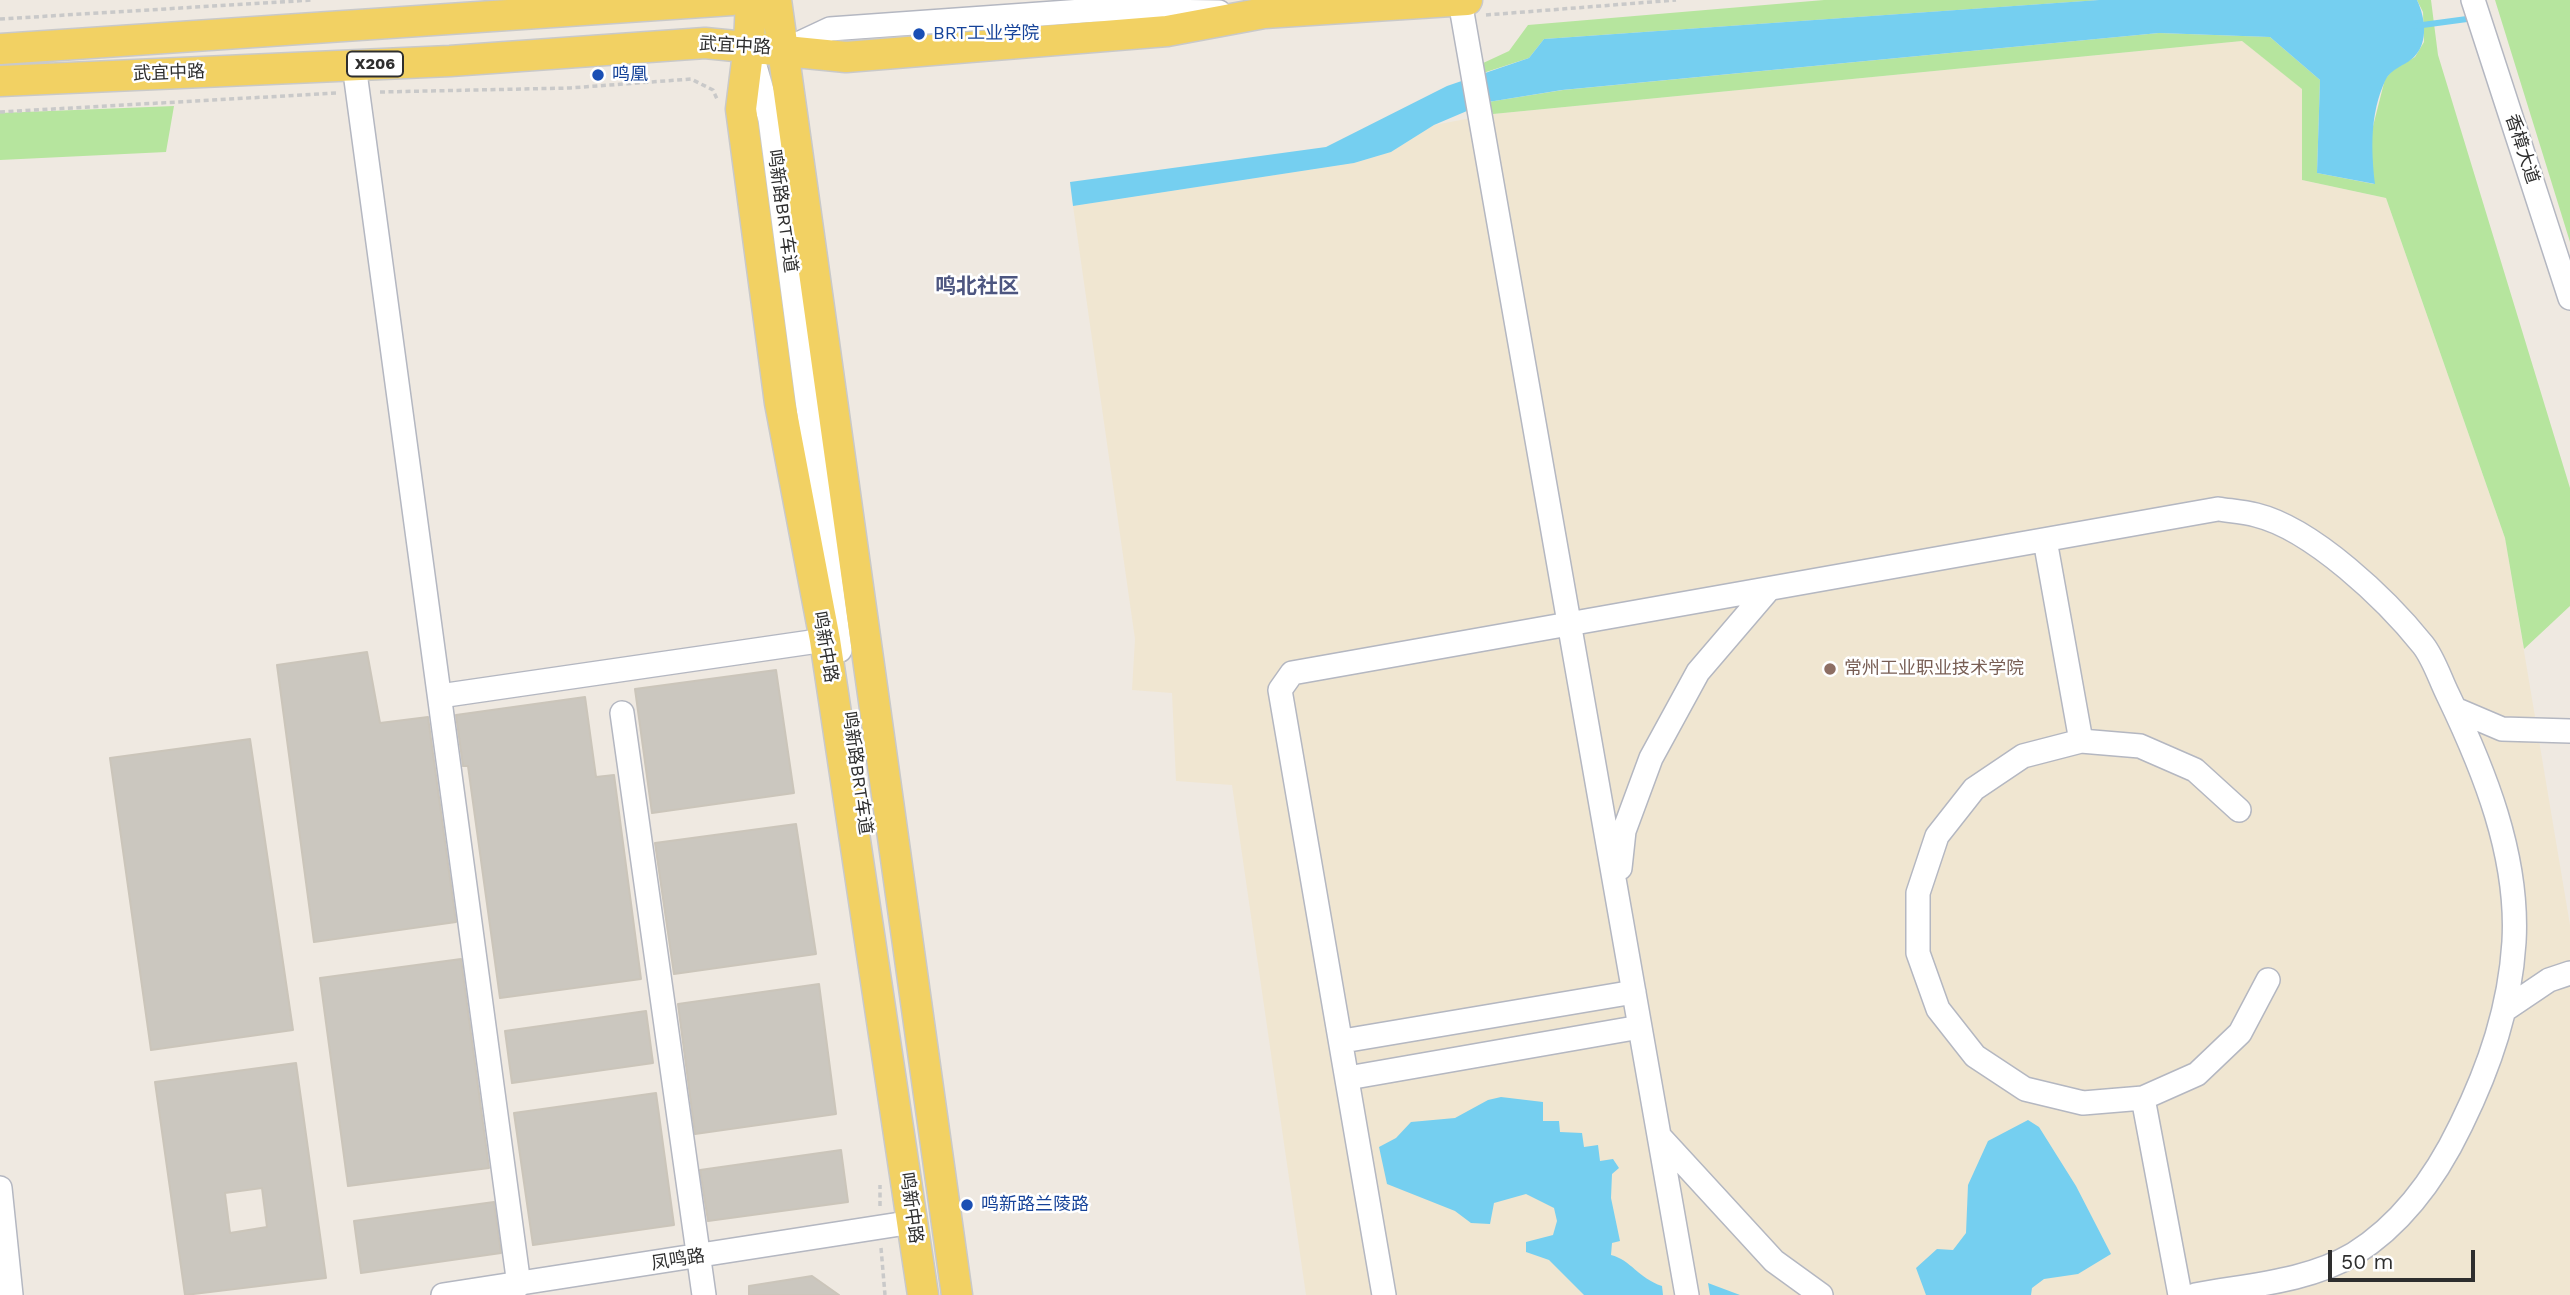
<!DOCTYPE html>
<meta charset="utf-8">
<style>
body{margin:0}
#map{position:relative;width:2570px;height:1295px;overflow:hidden;background:#efe9e1;font-family:"Work Sans",sans-serif}
canvas{display:block}
.scale{position:absolute;left:2328px;top:1250px;width:147px;height:32px;box-sizing:border-box;border:4px solid #2e2e2e;border-top:0;padding-left:9px;font-size:21px;line-height:24px;white-space:nowrap;color:#2e2e2e;-webkit-text-stroke:5px #fff;paint-order:stroke}
</style>
<div id="map">
<canvas width="2570" height="1295"></canvas>
<div class="scale">50 m</div>
</div>
<script>
const ctx = document.querySelector('canvas').getContext('2d');
ctx.lineJoin = 'round';
function fill(path, color) { ctx.fillStyle = color; ctx.fill(path, 'evenodd'); }
function trace(path, color, width, dash) { ctx.strokeStyle = color; ctx.lineWidth = width; ctx.lineCap = dash ? 'butt' : 'round'; ctx.setLineDash(dash || []); ctx.stroke(path); }
function drawText(font, color, halo, rows, align = 'center') {
  ctx.font = font + ' "Work Sans","Noto Sans SC",sans-serif'; ctx.lineWidth = 5; ctx.setLineDash([]); ctx.textBaseline = 'middle'; ctx.strokeStyle = halo; ctx.fillStyle = color; for (const [text, x, y, turn = 0] of rows) {
    ctx.save(); ctx.translate(x, y); ctx.rotate((+turn || 0) * Math.PI / 180); ctx.textAlign = isNaN(turn) ? turn : align; if (halo) ctx.strokeText(text, 0, 0); ctx.fillText(text, 0, 0); ctx.restore();
  }
}
const education = new Path2D(`
 M2242,41L2303,89L2302,180L2386,198L2505,538L2570,925V1295H1306L1232,785L1176,781L1172,693L1132,690L1135,639L1073,206L1354,163L1391,152L1434,125L1493,114Z`);
const green = new Path2D(`
 M1824,0H2100L1544,39L1529,58L1483,73L1481,64L1509,51L1528,25Z
 M2417,0H2431L2438,55L2570,488V606L2524,649L2505,538L2386,198L2302,180V89L2242,41L1493,114L1488,102L1563,90L2159,33L2270,37L2320,80L2317,173L2374,184L2370,138L2385,79L2393,70L2415,57L2424,42L2423,12Z
 M2495,0H2570V242Z
 M174,106L166,152L0,160V113Z`);
const water = new Path2D(`
 M2099,0H2417C2425,17 2429,42 2414,57C2405,66 2391,68 2385,81C2370,114 2371,149 2375,184L2317,173L2320,80L2270,37L2159,33L1562,90L1488,102L1434,125L1391,152L1354,163L1073,206L1070,182L1326,147L1447,86L1529,58L1544,39Z
 M1501,1097L1543,1102V1121H1559L1560,1132L1582,1133L1584,1147L1598,1145L1600,1161L1613,1159L1619,1168L1612,1174L1611,1198L1620,1241L1612,1243L1611,1255C1631,1260 1638,1278 1662,1286L1663,1295H1584L1549,1260L1526,1252V1242L1553,1235L1557,1221L1554,1208L1526,1194L1494,1203L1490,1224L1471,1223L1455,1211L1387,1184L1379,1147L1396,1138L1411,1122L1455,1118L1488,1100Z
 M2028,1120L2039,1127L2076,1186L2111,1254L2078,1274L2044,1279L2032,1288L2031,1295H1926L1916,1268L1937,1249L1953,1250L1966,1233L1968,1185L1988,1141Z
 M1708,1283L1740,1295H1710Z`);
const stream = new Path2D(`
 M2415,26L2467,19`);
const building = new Path2D(`
 M367,652L380,723L428,717L456,922L314,942L277,665Z
 M776,670L794,793L652,813L635,689Z
 M585,697L596,777L614,775L641,979L500,998L468,766H463L456,715Z
 M250,739L293,1030L151,1050L110,758Z
 M796,824L816,954L674,974L655,843Z
 M461,959L489,1168L348,1186L320,978Z
 M819,984L836,1114L695,1134L678,1004Z
 M646,1011L653,1063L512,1083L505,1031Z
 M296,1063L326,1278L185,1295L155,1082ZM262,1188L267,1227L230,1233L225,1193Z
 M656,1093L674,1225L533,1245L514,1113Z
 M841,1150L848,1202L708,1221L700,1170Z
 M494,1202L501,1253L361,1273L354,1221Z
 M812,1276L839,1295H749V1286Z`);
const path = new Path2D(`
 M1486,15L1676,0
 M0,19L312,0
 M380,92L570,88L691,79L713,90L717,99
 M0,112L337,93
 M880,1206V1185
 M881,1248L885,1295`);
const minor = new Path2D(`
 M2473,0L2570,298
 M1460,1L1687,1295
 M783,51L830,29L1096,10L1219,12
 M751,52L770,119L840,650
 M354,65L519,1285
 M2045,540L2081,741
 M440,696L825,640
 M2455,709L2502,729L2570,731
 M622,713L704,1295
 M2239,810L2195,770L2140,746L2081,741L2023,756L1974,789L1937,836L1918,893V953L1938,1009L1975,1056L2025,1089L2083,1103L2143,1098L2197,1074L2240,1033L2268,980
 M1620,868L1624,831L1651,758L1698,672L1769,589
 M2506,1009L2549,980L2570,973
 M1343,1041L1634,992
 M1348,1078L1640,1027
 M2143,1098L2180,1295
 M1660,1137L1774,1261L1821,1295
 M0,1188L11,1295
 M443,1295L913,1222
 M1384,1295L1280,690L1292,673L2218,509C2231,511 2244,512 2256,515C2313,529 2387,600 2423,645C2434,659 2440,679 2448,695C2484,770 2519,856 2514,942C2510,1007 2490,1066 2461,1125C2437,1175 2402,1224 2354,1254C2307,1282 2248,1285 2195,1295`);
const major = new Path2D(`
 M751,0L749,45L741,109L780,403L825,640L923,1295
 M776,0L957,1295
 M0,49L732,0
 M0,81L450,61L705,43L846,57L1167,31L1264,13L1467,0`);
const markers = [
 [919,34,7,"#1a4fb4"],
 [598,75,7,"#1a4fb4"],
 [1830,669,7,"#8d6e63"],
 [967,1205,7,"#1a4fb4"]
];
const shields = [
 [375,64,56]
];
const shieldNames = [
 ["X206",375,64]
];
const transitNames = [
 ["BRT工业学院",933,34],
 ["鸣凰",612,75],
 ["鸣新路兰陵路",981,1205]
];
const streetNames = [
 ["武宜中路",735,46,3],
 ["武宜中路",169,73,-2],
 ["香樟大道",2522,149,72],
 ["鸣新路BRT车道",782,211,82],
 ["鸣新中路",825,647,80],
 ["鸣新路BRT车道",857,773,82],
 ["鸣新中路",911,1208,82],
 ["凤鸣路",678,1260,-9]
];
const educationNames = [
 ["常州工业职业技术学院",1844,669]
];
const quarterNames = [
 ["鸣北社区",977,287]
];
fill(education, '#f0e6d1');
fill(green, '#b6e59e');
fill(water, '#75cff0');
trace(stream, '#75cff0', 6);
fill(building, '#cbc7bf');
trace(building, '#cbc5ba', 2);
trace(minor, '#b4b7c1', 26);
trace(major, '#c9c9c9', 33);
trace(path, '#c9c9c9', 3.5, [5, 3.5]);
trace(minor, '#fff', 23);
trace(major, '#f2d163', 30);
for (const [x, y, r, color] of markers) { const dot = new Path2D(); dot.arc(x, y, r, 0, 2 * Math.PI); ctx.fillStyle = color; ctx.fill(dot); trace(dot, '#fff', 2.5); }
for (const [x, y, w] of shields) { const box = new Path2D(); box.roundRect(x - w / 2, y - 12.5, w, 25, 5); ctx.fillStyle = '#fff'; ctx.fill(box); trace(box, '#2e2e2e', 2); }
drawText('bold 16px', '#2e2e2e', null, shieldNames);
drawText('18px', '#164399', '#fff', transitNames, 'left');
drawText('18px', '#2e2e2e', '#fff', streetNames);
drawText('18px', '#785e54', '#fff', educationNames, 'left');
drawText('bold 21px', '#4d5680', '#fff', quarterNames);
</script>
